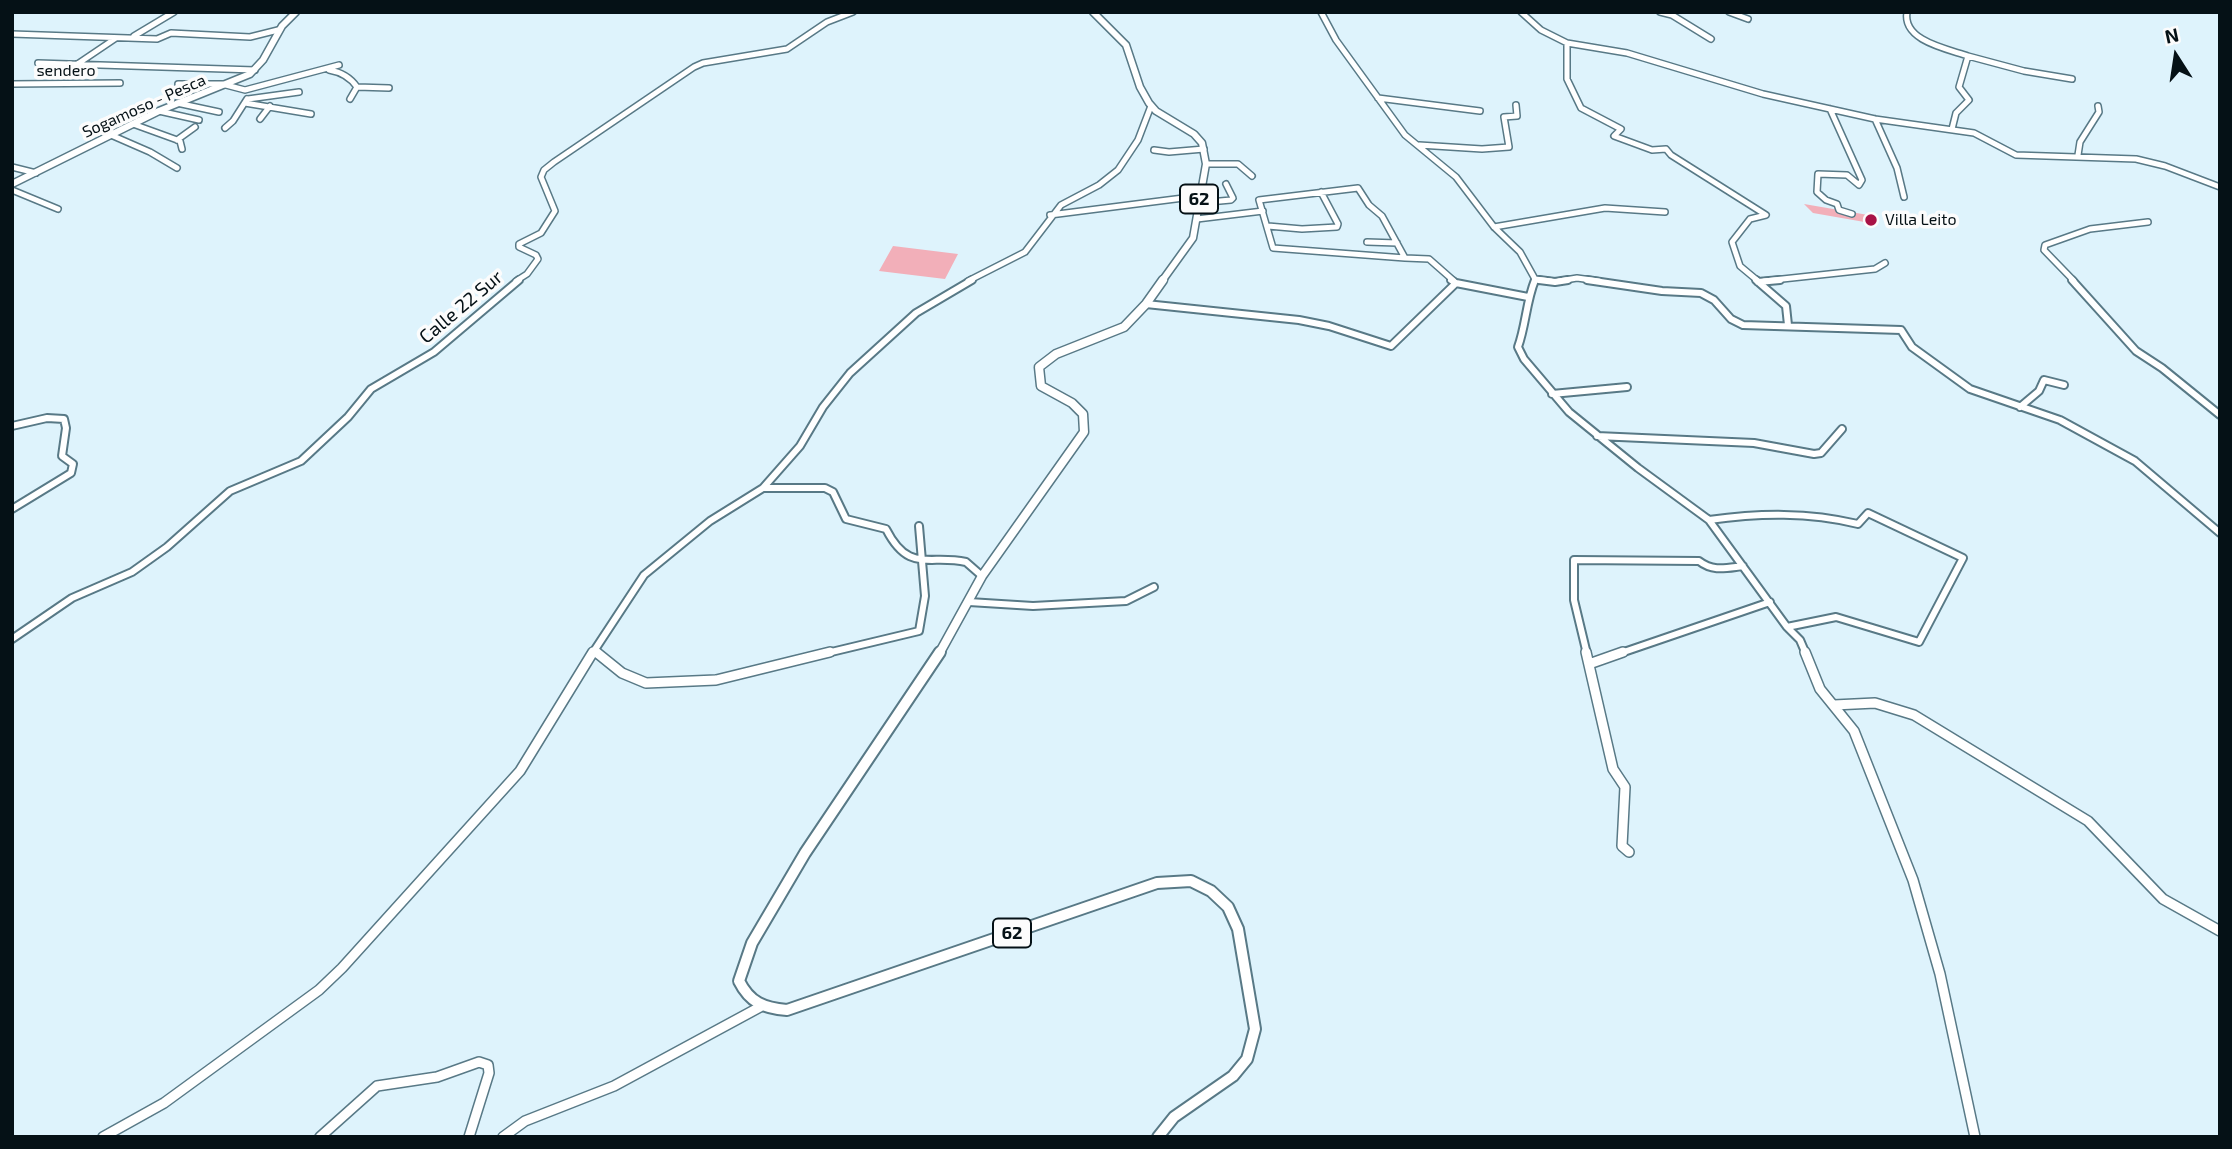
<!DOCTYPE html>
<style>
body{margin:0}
#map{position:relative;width:2232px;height:1149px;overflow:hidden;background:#def3fc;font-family:"Exo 2",sans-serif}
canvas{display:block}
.frame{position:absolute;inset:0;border:14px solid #051116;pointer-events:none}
.north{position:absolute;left:2141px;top:21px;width:70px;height:70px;-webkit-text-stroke:5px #fcfcfc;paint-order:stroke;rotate:348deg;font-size:19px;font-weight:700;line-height:28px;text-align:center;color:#051116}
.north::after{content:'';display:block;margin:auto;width:24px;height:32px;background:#051116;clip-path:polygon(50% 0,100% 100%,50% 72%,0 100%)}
</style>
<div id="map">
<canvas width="2232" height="1149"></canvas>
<div class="frame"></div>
<div class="north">N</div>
</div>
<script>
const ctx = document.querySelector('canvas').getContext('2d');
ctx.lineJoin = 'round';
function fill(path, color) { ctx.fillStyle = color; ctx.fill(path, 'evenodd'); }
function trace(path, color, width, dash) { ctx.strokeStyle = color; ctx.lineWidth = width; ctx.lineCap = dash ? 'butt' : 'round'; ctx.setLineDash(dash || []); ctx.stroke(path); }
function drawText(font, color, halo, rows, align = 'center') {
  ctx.font = font + ' "Exo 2",sans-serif'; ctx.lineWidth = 7; ctx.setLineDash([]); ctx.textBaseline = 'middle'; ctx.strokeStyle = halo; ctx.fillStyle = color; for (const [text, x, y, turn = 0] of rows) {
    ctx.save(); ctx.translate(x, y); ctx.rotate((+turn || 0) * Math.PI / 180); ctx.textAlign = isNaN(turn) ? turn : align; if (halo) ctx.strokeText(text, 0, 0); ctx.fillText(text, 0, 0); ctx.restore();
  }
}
const green = new Path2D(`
 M1804,204L1874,216L1876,224L1813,213Z
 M893,246L958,254L945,279L879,271Z`);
const minorFar2 = new Path2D(`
 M1321,12L1336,40L1405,135L1456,177L1494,227L1520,252L1535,279L1551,281
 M1521,12L1541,30L1567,43L1627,53L1763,94L1875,119L1974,133L2016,155L2136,159L2165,166L2220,187
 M1660,12L1672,15L1711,39
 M1729,12L1748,19
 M1907,12C1902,41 1948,49 1968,56L1959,87L1969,100L1956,113L1952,129
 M12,34L157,39L171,33L250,37L278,30
 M134,36L174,12
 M1567,43V79L1581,108L1621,129L1614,136L1652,150L1666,149L1671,155L1766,215L1750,219L1732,242L1740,266L1758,281
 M1968,56L2024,71L2072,79
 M38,63L255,70
 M76,65L116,38
 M329,70C341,72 350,77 357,87L350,99
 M12,84L120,83
 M178,84H222L245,90L339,65
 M357,87L389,88
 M1378,98L1480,111
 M248,99L299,92
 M177,103L219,112
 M245,103L311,114
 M1830,109L1862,180L1859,185L1847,175L1818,174L1817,192L1826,200L1837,204L1839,210L1852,214
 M159,111L199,120
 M260,119L270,106
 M1875,119L1897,168L1904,197
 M133,124L180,141L182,149
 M225,128L233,121L247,99
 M111,135L150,152L177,168
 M177,140L195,127
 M1419,145L1482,149L1509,147L1504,117L1517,116L1516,105
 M1154,150L1169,152L1204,149
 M2078,155L2080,142L2099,112L2098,106
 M1206,164H1238L1252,176
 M12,167L36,173
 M1358,188L1369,205L1382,216L1405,258L1273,248L1259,200Z
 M12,190L58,209
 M1050,215L1199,196L1209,202L1231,200L1233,198L1226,184
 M1197,219L1263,211
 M1268,226L1302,229L1337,227L1338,224L1321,192
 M1494,227L1605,208L1665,212
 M1367,242L1397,243
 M1405,258L1429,259L1454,281
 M516,281L527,274L538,259L536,255L519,247V244L541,233L555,211L541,177L544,170L554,162L694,67L703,63L787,49L827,22L853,12
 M968,281L1025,252L1061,205L1099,185L1118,170L1138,140L1151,106
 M1559,281L1577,278L1599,281
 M1764,281L1875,269L1885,263
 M2074,281L2044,250L2045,245L2090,229L2148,222`);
const minorFar1 = new Path2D(`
 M1451,280L1456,283
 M1535,280C1526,302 1526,325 1518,347L1524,359L1569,412L1638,468L1709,520L1787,627L1800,640L1806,654
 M1539,280L1555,282L1568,280
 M1587,280L1662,291L1701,293L1714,300L1731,319L1743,325L1901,330L1912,347L1970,389L2060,420L2135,461L2220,533
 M1756,280L1786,306L1788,325
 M2072,280L2136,351L2162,368L2220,415
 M1758,282L1780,280
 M1146,304L1299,320L1329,326L1391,346L1456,283L1528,297
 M1552,394L1627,387
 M2020,407L2039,391L2044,380L2064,385
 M12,426L47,418L64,419L66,428L62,456L73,464L71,473L12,509
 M1597,436L1754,443L1814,454L1821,453L1842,429
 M763,488H825L833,492L846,519L886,529C909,574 929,554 966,562L982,576
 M1709,520C1760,513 1808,512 1858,524L1868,513L1963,558L1919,642L1836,617L1787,627
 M969,602L1033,606L1126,601L1154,587
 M12,639L72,598L132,572L167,547L230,491L301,461L348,417L371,389L434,352L519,280
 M595,652L598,654
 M592,654L644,575L710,521L763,488L800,446L823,407L850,373L916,313L972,280
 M823,654L919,631L925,596L919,526
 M1587,654L1574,600V560L1699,561C1713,572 1726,568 1743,566
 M1618,654L1770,602`);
const minor = new Path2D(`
 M596,652L622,673L646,683L716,680L830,652
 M1586,652L1613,769L1625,787L1622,846L1629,852
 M1805,652L1820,689L1854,731L1913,880L1940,974L1975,1137
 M1589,664L1623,652
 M1834,705L1875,703L1914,715L2088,821L2163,899L2220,931
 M103,1137L164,1103L319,990L342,968L520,771L593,652
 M320,1137L377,1086L437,1077L479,1062L488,1065L489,1073L469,1137
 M503,1137L525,1121L614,1086L760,1007`);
const majorFar2 = new Path2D(`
 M1093,12L1126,45L1140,87L1149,103L1156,111L1194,134L1202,143L1206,164L1193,238L1162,281
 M12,184L159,111L250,74L263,60L282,26L296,12`);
const majorFar1 = new Path2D(`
 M939,654L982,576L1084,432L1083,414L1072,403L1041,386L1039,367L1056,354L1124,327L1146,304L1163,280`);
const major = new Path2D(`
 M940,652L805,853L752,943L739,981C750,1003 764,1008 787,1010L1157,883L1191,881L1211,891L1228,907L1238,929L1255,1029L1247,1059L1233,1076L1174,1117L1158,1137`);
const markers = [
 [1871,220,7,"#a81246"]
];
const farStreetnames = [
 ["sendero",66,71],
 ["Sogamoso - Pesca",144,106,-24]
];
const farPoinames = [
 ["Villa Leito",1885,220]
];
const shields = [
 [1199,199,38],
 [1012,933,38]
];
const shieldNames = [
 ["62",1199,199],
 ["62",1012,933]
];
const streetNames = [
 ["Calle 22 Sur",461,307,-40]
];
fill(green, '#f2afb9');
trace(minorFar2, '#587986', 8);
trace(minorFar1, '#587986', 10);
trace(minor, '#587986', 12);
trace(majorFar2, '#587986', 9);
trace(majorFar1, '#587986', 11);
trace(major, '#587986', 14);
trace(minorFar2, '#fff', 5);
trace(minorFar1, '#fff', 6);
trace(minor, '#fff', 9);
trace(majorFar2, '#fff', 6);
trace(majorFar1, '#fff', 8);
trace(major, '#fff', 10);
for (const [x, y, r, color] of markers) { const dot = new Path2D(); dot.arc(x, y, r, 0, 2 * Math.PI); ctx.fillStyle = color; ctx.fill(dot); trace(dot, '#fcfcfc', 2.5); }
drawText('16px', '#051116', '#fcfcfc', farStreetnames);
drawText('16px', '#051116', '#fcfcfc', farPoinames, 'left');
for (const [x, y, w] of shields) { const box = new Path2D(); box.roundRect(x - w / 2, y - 14.5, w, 29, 5); ctx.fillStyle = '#fcfcfc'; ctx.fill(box); trace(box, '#051116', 2); }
drawText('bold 18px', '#051116', null, shieldNames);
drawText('19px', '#051116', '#fcfcfc', streetNames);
</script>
